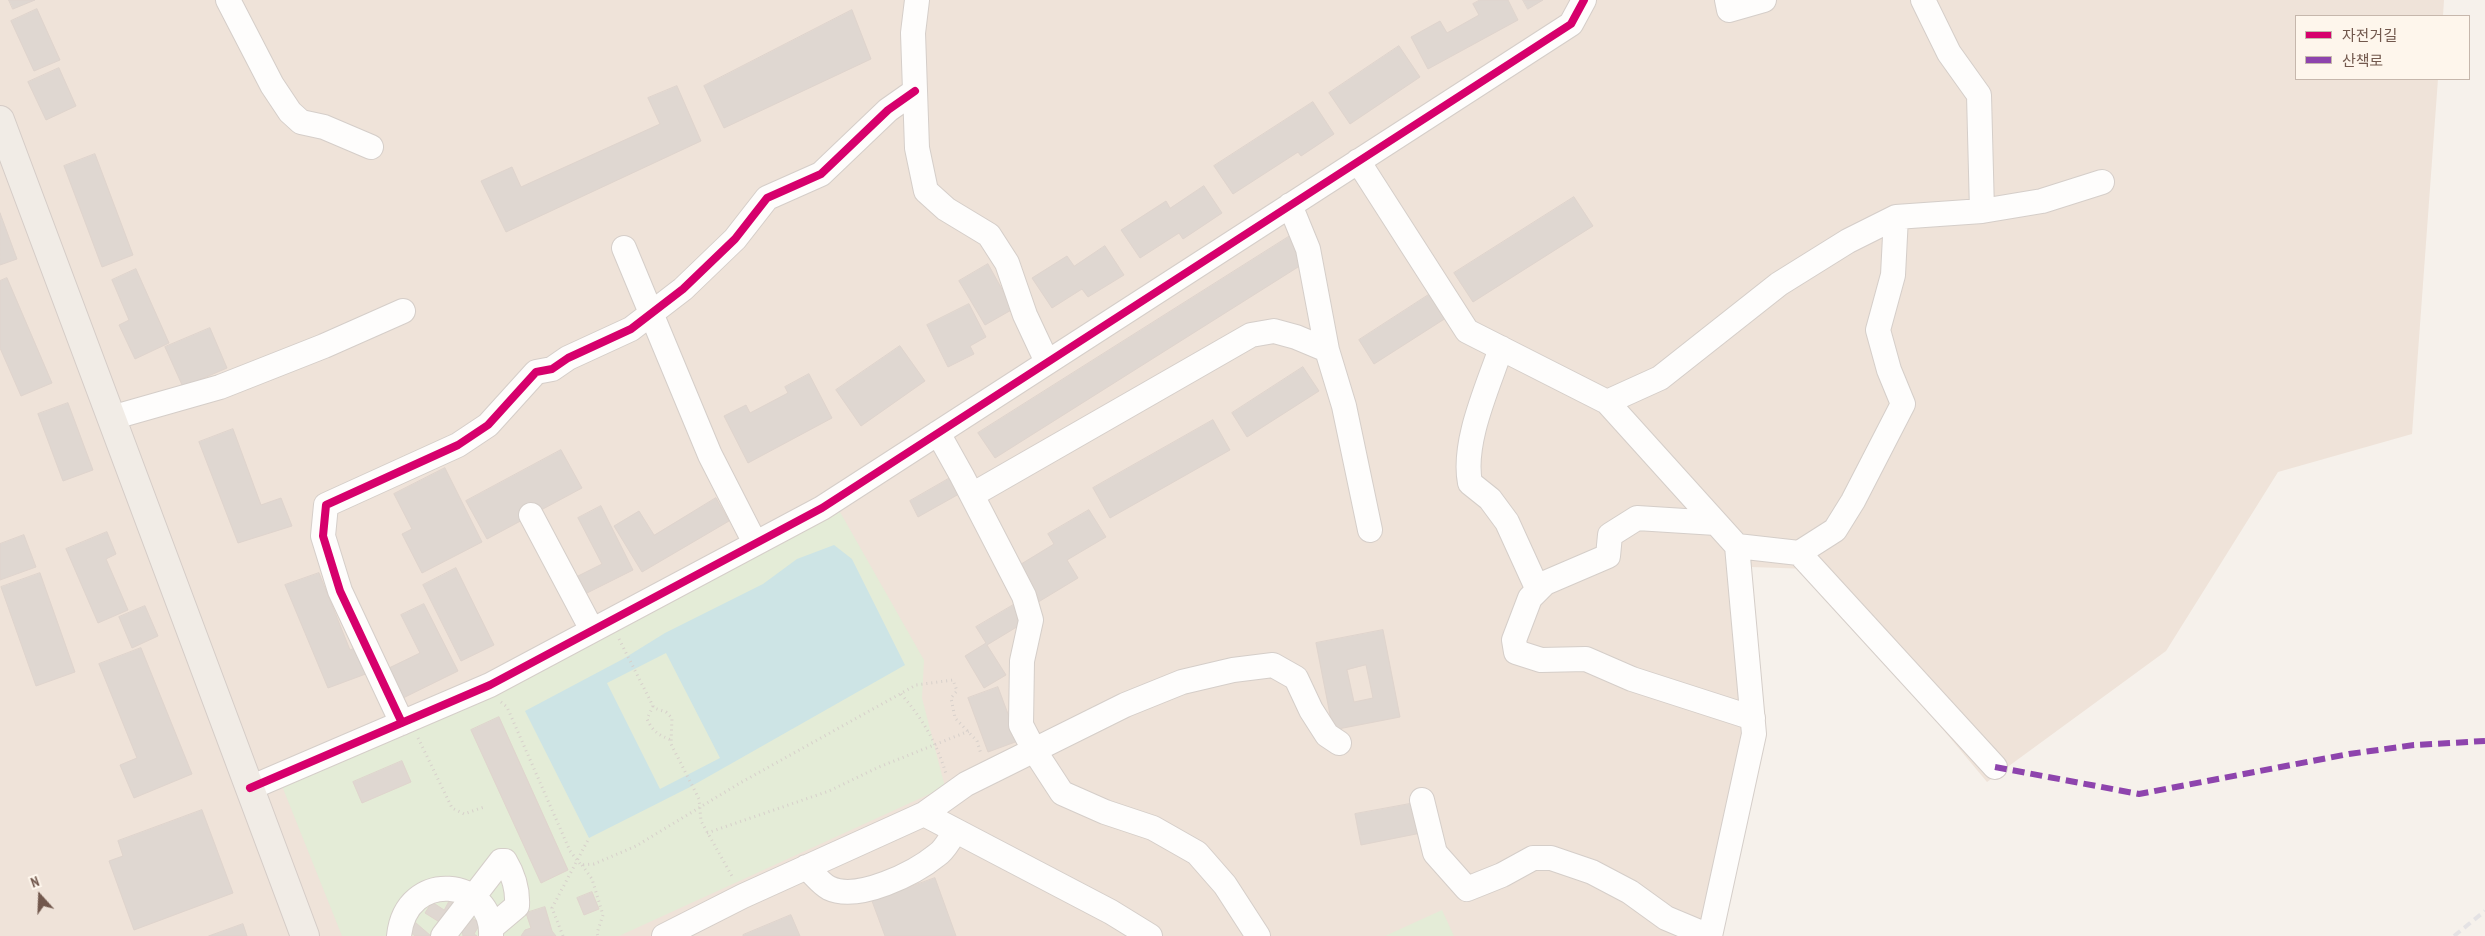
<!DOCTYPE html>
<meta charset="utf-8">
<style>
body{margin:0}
#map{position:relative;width:2485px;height:936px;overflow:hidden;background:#f6f1eb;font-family:"PT Sans Narrow","Noto Sans KR",sans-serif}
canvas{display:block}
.legend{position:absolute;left:2295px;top:15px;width:175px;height:65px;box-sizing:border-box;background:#fef6ec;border:1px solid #c6b7ac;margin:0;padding:6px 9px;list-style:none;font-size:15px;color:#72584d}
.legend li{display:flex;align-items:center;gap:10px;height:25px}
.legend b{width:25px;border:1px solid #c6b7ac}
.north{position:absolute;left:15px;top:871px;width:50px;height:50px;-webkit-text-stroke:4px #fef6ec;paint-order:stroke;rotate:340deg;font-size:14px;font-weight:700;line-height:20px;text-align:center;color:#72584d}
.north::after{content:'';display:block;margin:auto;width:18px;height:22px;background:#72584d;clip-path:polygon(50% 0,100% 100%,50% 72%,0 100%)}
</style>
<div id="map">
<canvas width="2485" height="936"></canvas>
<ul class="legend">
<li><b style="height:6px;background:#d6006c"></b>자전거길</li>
<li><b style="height:6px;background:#8e44ad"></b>산책로</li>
</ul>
<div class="north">N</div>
</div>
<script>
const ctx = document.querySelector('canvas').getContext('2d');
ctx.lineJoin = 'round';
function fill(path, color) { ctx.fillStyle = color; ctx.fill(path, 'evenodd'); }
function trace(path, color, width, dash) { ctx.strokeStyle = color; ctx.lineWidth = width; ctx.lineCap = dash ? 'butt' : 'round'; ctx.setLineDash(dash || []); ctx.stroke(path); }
const residential = new Path2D(`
 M0,0H2444L2443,16H2296V79H2438L2412,434L2278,472L2166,651L1987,782L1809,569L1751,567L1763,745L1722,936H0Z`);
const green = new Path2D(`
 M822,508L840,512L924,660L922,698L945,787L619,936H342L278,776L490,685Z
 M1442,910L1454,936H1385Z`);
const water = new Path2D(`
 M834,545L852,559L905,665L690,787L589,838L525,711L623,659L665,633L763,584L797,559ZM666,653L720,758L660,789L607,683Z`);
const building = new Path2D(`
 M9,0H35L13,9Z
 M1480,0H1508L1518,20L1428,69L1411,37L1440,21L1447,33L1479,15L1473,4Z
 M1523,0H1543L1528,9Z
 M37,9L60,60L34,71L11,21Z
 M852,10L871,59L724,128L704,86Z
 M1399,46L1420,77L1350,124L1329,93Z
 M59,68L76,106L46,120L28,82Z
 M677,86L701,141L506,232L481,181L512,167L521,187L660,124L648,98Z
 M1313,102L1334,134L1301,156L1298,152L1233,194L1214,166Z
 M95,154L133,255L102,267L64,166Z
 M1204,186L1222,213L1183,239L1179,233L1140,258L1121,230L1166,201L1170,208Z
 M1574,197L1593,226L1473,302L1454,273Z
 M0,213L17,259L0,265Z
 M1290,236L1306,262L995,458L978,433Z
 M1105,246L1124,275L1088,297L1082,289L1052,308L1032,278L1067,256L1074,266Z
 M988,264L1013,309L985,325L959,281Z
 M136,269L169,343L135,359L119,325L129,320L112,280Z
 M7,278L52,383L21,396L0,348V281Z
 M1430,294L1446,318L1374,364L1359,340Z
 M969,304L986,337L970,346L974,354L948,367L927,325Z
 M210,328L227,368L183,387L165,347Z
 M900,346L925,381L861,426L836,390Z
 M1303,367L1319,391L1247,437L1232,413Z
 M809,374L832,418L748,463L724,416L746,405L750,413L788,393L785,387Z
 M68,403L93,470L63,481L38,414Z
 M1213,420L1230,450L1110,518L1093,488Z
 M233,429L261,505L281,498L292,526L238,543L199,442Z
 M561,450L582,488L487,539L466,501Z
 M445,468L482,542L422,573L402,534L412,529L394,494Z
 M950,478L959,494L918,517L910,501Z
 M716,498L729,521L642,572L614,526L639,511L654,535Z
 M601,506L633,570L585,594L576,577L602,564L578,518Z
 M1089,510L1106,537L1067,560L1078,578L1035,604L1013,569L1054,544L1048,534Z
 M107,532L116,554L106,559L128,610L98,623L66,549Z
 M24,535L36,567L0,580V544Z
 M456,568L494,645L461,661L423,585Z
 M40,573L75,672L36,686L1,587Z
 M319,573L350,650L360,646L371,672L328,688L285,585Z
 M424,604L458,671L403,698L389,668L420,653L401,615Z
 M1015,604L1025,622L987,645L1006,675L984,688L965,656L986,643L976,627Z
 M145,606L158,636L132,648L119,617Z
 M1383,630L1400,717L1333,730L1316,643ZM1366,665L1373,698L1354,702L1347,670Z
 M141,648L192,774L134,798L120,765L137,758L99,664Z
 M998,687L1018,741L988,752L968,698Z
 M499,717L568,870L541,883L471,730Z
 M402,761L411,782L362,803L353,782Z
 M1415,803L1421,833L1361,845L1355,814Z
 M202,810L233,893L134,930L109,861L123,856L118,841Z
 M935,878L956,936H885L872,901Z
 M592,892L599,909L584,915L577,898Z
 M450,900L460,906L441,923L425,913L432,902L444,910Z
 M545,907L552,931L556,936H521L525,930L531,928L526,913Z
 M791,915L800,936H743V935Z
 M471,917L480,924L474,934L477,936H463L462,931Z
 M416,923L431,936H415L409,931Z
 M243,924L247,936H209Z`);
const path = new Path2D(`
 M619,639L654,708L666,712L672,718L671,744L699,799L701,821L733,878
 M901,694C922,718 937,743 946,774
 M501,702L507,707L570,851L581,865L594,864L636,846L740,783L916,685L953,680L957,691L951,698L955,718L977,741L981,754
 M653,706L647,719C653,732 659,735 671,740
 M418,738L452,808L464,814L484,807
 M707,833L829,791L879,767L969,731
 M582,865L592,879L603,915L597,933L598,936
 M563,936L552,908L589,838`);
const minor = new Path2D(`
 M228,0L272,85L290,112L301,122L324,127L371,147
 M917,0L913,33L917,148L926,191L946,209L989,235L1007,263L1025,315L1047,362
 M1727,0L1729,10L1764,0
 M1923,0L1949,53L1979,95L1982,211
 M1358,161L1467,331L1607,402L1737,546L1799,553L1995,767
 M1290,205L1308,249L1327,350L1344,406L1370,530
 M624,248L710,455L755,543
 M1501,348C1488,387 1462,442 1470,483L1490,499L1507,522L1538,590
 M1607,402L1660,378L1779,284L1848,241L1896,217L1982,211L2042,201L2102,182
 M111,418L220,387L324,346L403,311
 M938,433L962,476L1024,596L1031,620L1022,661L1021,725L1034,750L1062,793L1105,812L1153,828L1197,853L1225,885L1258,936
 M972,495L1251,335L1274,331L1296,337L1327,350
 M531,515L592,630
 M1716,523L1637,518L1610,535L1608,556L1545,583L1530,598L1514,640L1516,652L1541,660L1586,659L1632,679L1753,718
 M1799,553L1835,530L1853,501L1903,404L1889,370L1878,330L1893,275L1896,217
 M402,723L340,591L323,536L326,505L458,445L488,425L536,372L552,369L568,358L631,329L683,289L735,239L767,198L821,174L888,110L915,91
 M250,788L490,685L822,508L1571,24L1584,0
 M1422,800L1435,853L1467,889L1502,875L1533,858H1551L1592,872L1630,892L1666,918L1709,936
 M924,814L966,784L1125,705L1182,682L1233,670L1273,665L1296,678L1311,710L1327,735L1339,743
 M806,867C813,873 821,884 829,888C858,902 915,873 937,855C945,850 950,838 956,831
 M399,936C406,868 494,878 491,936
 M443,936L501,861H505C514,876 518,889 517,906L491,928
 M664,936L743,896L924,814L1111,912L1150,936
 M1710,936L1754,734L1737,546`);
const major = new Path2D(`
 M0,120L305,936`);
const rail = new Path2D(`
 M2454,936L2485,911`);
const quiet = new Path2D(`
 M1995,767L2139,794L2349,754L2414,745L2485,741`);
const cycleway = new Path2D(`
 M402,723L340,591L323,536L326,505L458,445L488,425L536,372L552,369L568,358L631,329L683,289L735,239L767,198L821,174L888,110L915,91
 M250,788L490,685L822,508L1571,24L1584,0`);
fill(residential, '#efe3d9');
fill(green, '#e4ecd7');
fill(water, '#cde4e5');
fill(building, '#dfd7d1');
trace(building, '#dfd4cd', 1);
trace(minor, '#d5cec9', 26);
trace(major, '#d5ccc7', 30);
trace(path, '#d7d0cb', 3, [1, 4]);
trace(minor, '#fefdfc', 24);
trace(major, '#f1ece6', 28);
trace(rail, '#e4e2e4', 4, [8, 5]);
trace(quiet, '#8e44ad', 6, [12, 6]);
trace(cycleway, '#d6006c', 8);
</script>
